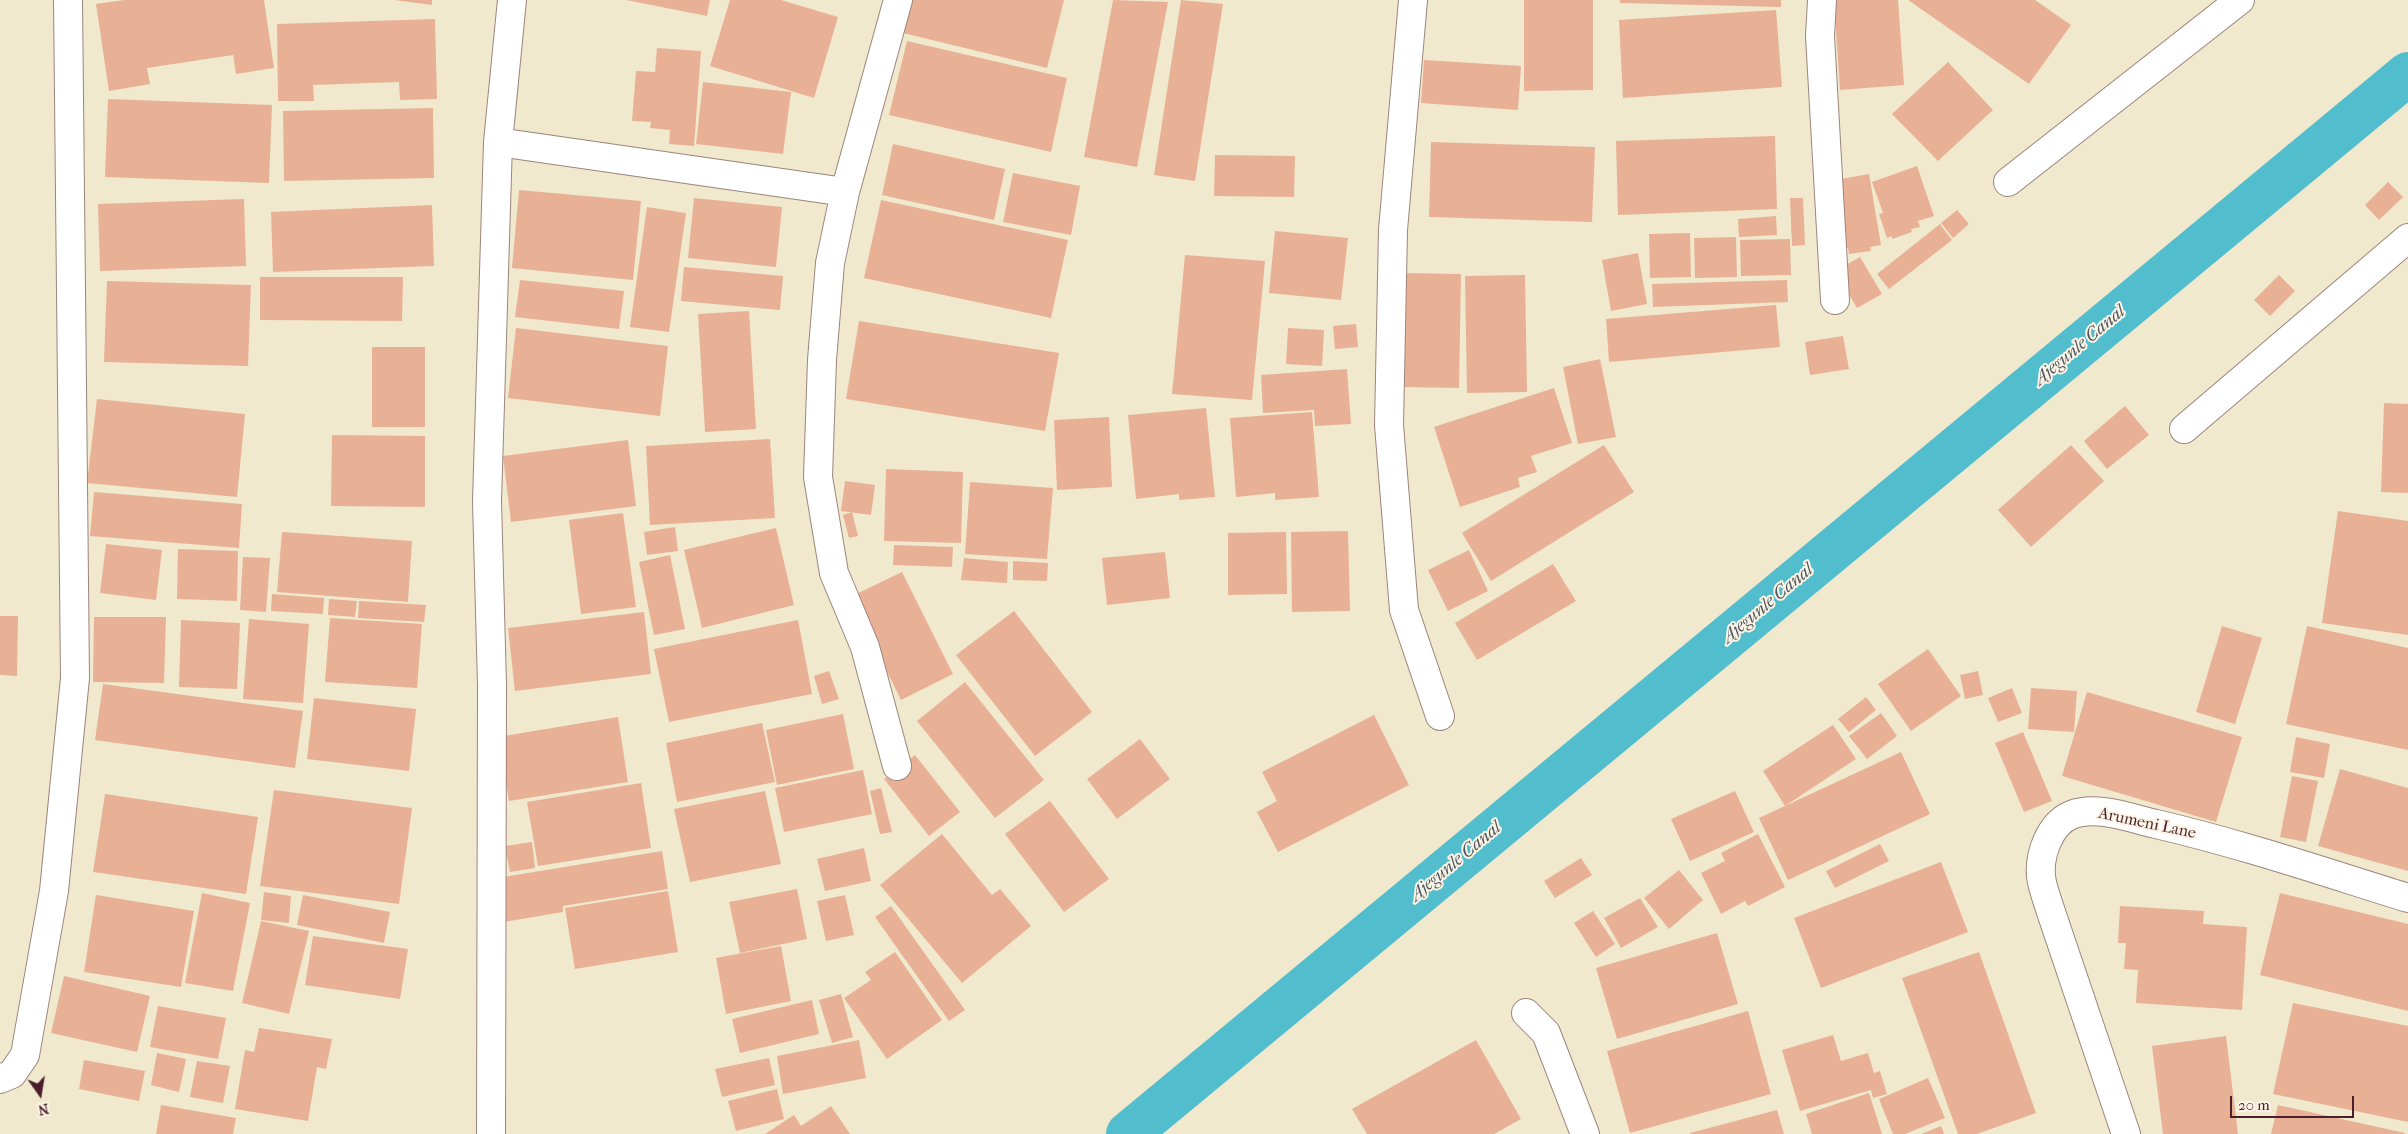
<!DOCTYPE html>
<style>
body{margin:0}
#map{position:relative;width:2408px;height:1134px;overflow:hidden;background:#f0e9ce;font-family:"IM FELL French Canon",serif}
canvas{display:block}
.north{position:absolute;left:15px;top:1069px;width:50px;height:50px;-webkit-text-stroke:4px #fcf5e5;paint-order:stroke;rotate:167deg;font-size:14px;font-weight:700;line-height:20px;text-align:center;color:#4a1f2b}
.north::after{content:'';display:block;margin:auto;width:18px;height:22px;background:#4a1f2b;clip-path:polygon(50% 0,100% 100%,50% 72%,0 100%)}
.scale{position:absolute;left:2230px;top:1096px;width:124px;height:22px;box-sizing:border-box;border:2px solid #4a1f2b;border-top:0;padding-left:6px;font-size:15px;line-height:18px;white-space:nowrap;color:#4a1f2b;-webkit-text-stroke:4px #fcf5e5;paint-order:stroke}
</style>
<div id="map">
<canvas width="2408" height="1134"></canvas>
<div class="north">N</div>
<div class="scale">20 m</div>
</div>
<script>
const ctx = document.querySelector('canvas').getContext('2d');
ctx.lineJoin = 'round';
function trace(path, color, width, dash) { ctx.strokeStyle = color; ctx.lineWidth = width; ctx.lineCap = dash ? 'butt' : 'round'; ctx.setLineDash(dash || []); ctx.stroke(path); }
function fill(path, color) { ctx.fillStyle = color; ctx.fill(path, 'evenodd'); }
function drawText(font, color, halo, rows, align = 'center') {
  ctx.font = font + ' "IM FELL French Canon",serif'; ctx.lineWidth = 4; ctx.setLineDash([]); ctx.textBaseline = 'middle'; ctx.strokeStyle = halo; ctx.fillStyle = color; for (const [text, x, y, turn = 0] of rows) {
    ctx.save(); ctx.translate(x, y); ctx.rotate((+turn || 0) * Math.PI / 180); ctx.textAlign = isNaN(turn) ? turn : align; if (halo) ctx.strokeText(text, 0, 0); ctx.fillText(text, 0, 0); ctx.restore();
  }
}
const canal = new Path2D(`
 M1128,1134L2408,74`);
const building = new Path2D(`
 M124,0H264L274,68L236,74L233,55L147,68L150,84L109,91L96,4Z
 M394,0H432V5Z
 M626,0H710L707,16Z
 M730,0H781L838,17L814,98L710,66Z
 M907,0H1064L1047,68L899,32Z
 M1113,0L1168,2L1137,167L1084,157Z
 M1181,0L1223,4L1195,181L1154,175Z
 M1524,0H1593V90L1524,91Z
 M1620,0H1781V7L1620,3Z
 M1834,0H1898L1904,85L1840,90Z
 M1908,0H2035L2071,25L2029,84Z
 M1776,10L1782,87L1623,98L1619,20Z
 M435,19L437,99L400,100L399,82L313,85L314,101H278L277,24Z
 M907,41L1067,78L1051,152L889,115Z
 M657,48L701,51L694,146L669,144L670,130L650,128L651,122L632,121L636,71L655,72Z
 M1424,60L1521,66L1518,110L1421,103Z
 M1948,62L1993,110L1938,161L1892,114Z
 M703,82L791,92L783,154L696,144Z
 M108,99L272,105L269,183L105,177Z
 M433,108L434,178L284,181L283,111Z
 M1775,136L1777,209L1618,215L1616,141Z
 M1431,142L1595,147L1592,222L1429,217Z
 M893,144L1005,169L994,220L882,195Z
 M1215,155L1295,156L1294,197L1214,196Z
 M1917,166L1934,216L1918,221L1920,227L1911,229L1912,232L1892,239V236L1887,238L1879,214L1883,213L1872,182Z
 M1013,173L1080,186L1071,235L1003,222Z
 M1869,174L1881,245L1870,247L1871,251L1849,254L1848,248L1841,249L1830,181Z
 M2388,182L2403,197L2379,220L2365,205Z
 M519,190L641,201L633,280L512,268Z
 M694,198L782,207L776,267L688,258Z
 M1790,198H1803L1805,245L1792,246Z
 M244,199L246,266L100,271L98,204Z
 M881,200L1068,240L1051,318L864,278Z
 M432,205L434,266L273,272L271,212Z
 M647,207L686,213L669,332L630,327Z
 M1957,210L1969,224L1953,238L1941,223Z
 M1776,216L1777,235L1739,237L1738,219Z
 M1940,224L1952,240L1889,289L1877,274Z
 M1275,231L1348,238L1341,300L1269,293Z
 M1690,233L1691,277L1650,278L1649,234Z
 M1736,237L1737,277L1695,278L1694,238Z
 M1790,239L1791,275L1741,276L1740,240Z
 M1638,253L1647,304L1611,311L1602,260Z
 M1185,255L1265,261L1252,400L1172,394Z
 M1860,257L1882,294L1857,308L1835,271Z
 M684,267L783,276L780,310L681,301Z
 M1400,273L1461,274L1459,388L1398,387Z
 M1525,275L1527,392L1467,393L1465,276Z
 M2279,275L2295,291L2270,316L2254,300Z
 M260,277H403L402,321L260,320Z
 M520,280L624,291L619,329L515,317Z
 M1787,280L1788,302L1653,307L1652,284Z
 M107,281L251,285L248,366L104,362Z
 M1776,305L1780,347L1609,362L1606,319Z
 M749,311L756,429L705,432L698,314Z
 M859,321L1059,353L1045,431L846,399Z
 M1356,324L1358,347L1335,349L1333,326Z
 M516,328L668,346L660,416L508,398Z
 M1288,328L1324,330L1322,366L1286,364Z
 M1843,336L1849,369L1810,375L1805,342Z
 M372,347H425V427H372Z
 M1600,359L1616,437L1578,444L1563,367Z
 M1347,369L1351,424L1315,426L1314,410L1263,413L1261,375Z
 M1554,388L1572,443L1531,456L1537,472L1518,478L1520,487L1460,507L1434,427Z
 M97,399L245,414L237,497L87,483Z
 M2384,403L2408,404V493L2381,492Z
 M2125,406L2149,435L2107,469L2084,441Z
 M1206,408L1215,497L1179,500V494L1136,499L1128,415Z
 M1312,412L1319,497L1275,500V493L1236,497L1230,418Z
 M1109,417L1112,487L1057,490L1054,420Z
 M332,435L425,436V507L331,506Z
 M770,439L775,518L650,525L646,446Z
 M628,440L636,506L511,522L503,456Z
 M1604,445L1634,492L1491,581L1462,533Z
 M2071,445L2104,481L2031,547L1998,510Z
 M886,469L963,472L961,543L884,541Z
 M845,481L875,485L871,515L841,511Z
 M970,482L1053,488L1047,559L965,554Z
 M94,492L242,504L239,548L90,536Z
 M2338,511L2408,521V635L2322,623Z
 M852,512L858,536L849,538L843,515Z
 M623,513L636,607L581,614L569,520Z
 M675,527L678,551L647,555L644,532Z
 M776,528L794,605L702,628L684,550Z
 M1348,531L1350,611L1292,612L1291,532Z
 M282,532L412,541L408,602L277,592Z
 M1286,532L1287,594L1228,595V533Z
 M106,544L162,550L156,600L100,593Z
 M894,545L953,547L952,567L893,565Z
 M178,549L238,551L237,601L177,599Z
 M1469,550L1488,591L1448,611L1428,570Z
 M1165,552L1170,598L1107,605L1102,558Z
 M670,555L685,629L654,635L639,562Z
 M243,557L270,558L266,612L240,610Z
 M964,558L1008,562L1007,583L961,580Z
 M1013,561L1048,563L1047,581L1013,580Z
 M1553,564L1576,601L1477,660L1455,623Z
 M902,572L953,674L901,700L850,597Z
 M272,594L324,598L323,614L271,611Z
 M329,599L357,601L355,617L328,615Z
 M359,601L426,605L424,622L358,618Z
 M1014,611L1092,712L1035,756L956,655Z
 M644,612L651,674L515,691L508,628Z
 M0,616H18L17,676L0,675Z
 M94,617H166L164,683L93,682Z
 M330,618L422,624L417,688L325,682Z
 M249,619L309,624L303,703L243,699Z
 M181,620L240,623L237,689L179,687Z
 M798,620L812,694L669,722L654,649Z
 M2222,626L2262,638L2235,724L2196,712Z
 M2307,626L2408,648V750L2286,724Z
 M1928,649L1961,696L1911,731L1878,684Z
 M829,671L839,699L822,704L814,676Z
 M1978,671L1983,695L1965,699L1960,675Z
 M965,682L1044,780L995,818L917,721Z
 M103,684L303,711L295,768L95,740Z
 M2012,688L2022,713L1998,722L1988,698Z
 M2031,688L2077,691L2074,732L2028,729Z
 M2087,692L2242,737L2216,822L2062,776Z
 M1866,697L1876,710L1849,732L1838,719Z
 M314,698L416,709L409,771L307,759Z
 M1881,713L1897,736L1867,759L1849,736Z
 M843,714L854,769L777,785L766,730Z
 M1374,715L1409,785L1278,852L1257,812L1277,801L1262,772Z
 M618,717L628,782L509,801L498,737Z
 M762,723L775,782L677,802L666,743Z
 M1833,725L1856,759L1785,806L1763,771Z
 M2023,732L2052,801L2024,812L1995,743Z
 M2296,737L2330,744L2324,778L2290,772Z
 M1140,739L1170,779L1117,819L1087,779Z
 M1901,752L1930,814L1788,880L1759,818Z
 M915,755L960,812L929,836L884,779Z
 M2340,769L2408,788V871L2318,846Z
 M863,770L872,814L784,832L775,788Z
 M2292,776L2318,781L2306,842L2280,837Z
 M641,783L651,848L538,866L527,802Z
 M881,788L892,832L880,834L870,791Z
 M274,790L412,808L399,904L260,886Z
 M765,791L781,864L690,882L674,809Z
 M1735,791L1754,832L1690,861L1671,819Z
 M105,794L258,817L246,894L93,872Z
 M1050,801L1109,879L1064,912L1005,834Z
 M942,834L992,895L1000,889L1031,926L962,983L880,885Z
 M1758,834L1785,887L1748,906L1745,901L1721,914L1701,873L1725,861L1721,853Z
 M532,842L535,868L510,872L505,846Z
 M1880,844L1889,861L1835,888L1826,871Z
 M864,848L871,881L825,891L817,859Z
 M662,851L668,889L563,906V912L504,922L497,878Z
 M1581,858L1592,875L1555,898L1544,881Z
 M1941,862L1968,932L1821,988L1794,918Z
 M1679,870L1703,900L1669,929L1644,898Z
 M797,889L807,939L740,953L729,902Z
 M668,891L678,952L575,969L565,908Z
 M264,892L291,896L289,923L261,920Z
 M202,893L250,903L233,991L185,983Z
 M2280,893L2408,924V1011L2260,975Z
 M96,895L194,911L181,987L84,972Z
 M303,895L390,912L384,943L297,925Z
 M845,895L854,935L826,941L817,901Z
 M1640,898L1658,927L1621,948L1604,918Z
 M891,906L965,1010L949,1021L875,917Z
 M2120,906L2204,911L2203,924L2247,927L2242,1010L2136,1003L2138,970L2124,969L2126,943H2118Z
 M1593,911L1615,944L1596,957L1574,923Z
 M261,921L309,931L289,1014L242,1003Z
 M1717,933L1738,1004L1617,1039L1596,968Z
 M313,936L408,949L400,999L305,985Z
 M781,946L791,1001L726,1014L716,958Z
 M895,952L942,1020L887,1059L844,998L871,980L865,972Z
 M1979,952L2036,1113L1977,1134H1958L1902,978Z
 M64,976L150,996L137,1052L51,1033Z
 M841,994L853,1037L832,1043L819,1000Z
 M812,1000L819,1034L740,1053L732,1019Z
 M2293,1003L2408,1026V1122L2273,1094Z
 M158,1006L226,1018L218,1059L150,1047Z
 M1748,1011L1771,1094L1630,1133L1607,1051Z
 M259,1028L332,1039L326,1069L317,1067L308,1121L235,1109L245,1050L254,1052Z
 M1833,1035L1841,1061L1868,1053L1874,1073L1880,1071L1887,1094L1873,1098L1871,1090L1800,1111L1782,1050Z
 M2226,1036L2238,1134H2163L2152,1046Z
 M859,1040L866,1078L783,1094L777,1056Z
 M1476,1040L1521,1119L1494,1134H1367L1352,1109Z
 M157,1053L186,1059L179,1092L151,1085Z
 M769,1058L775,1085L722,1097L715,1069Z
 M84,1060L145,1071L139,1101L79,1089Z
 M197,1061L230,1066L223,1103L190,1097Z
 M1928,1078L1945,1118L1905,1134H1893L1879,1099Z
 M777,1089L784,1119L736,1131L728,1101Z
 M1869,1093L1882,1134H1812L1806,1114Z
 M161,1105L236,1118L233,1134H156Z
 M2278,1105L2405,1133V1134H2271Z
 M831,1106L850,1134H765L794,1115L801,1126Z
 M1777,1110L1784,1134H1690V1133Z
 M1941,1126L1944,1134H1921Z`);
const minor = new Path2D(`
 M1413,0L1393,230L1389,425L1404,610L1440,716
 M1822,0L1820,36L1835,300
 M498,142L845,192
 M2008,182L2240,0
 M2184,429L2408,238
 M897,766L865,647L834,573L818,477L822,360L830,263L845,192L898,0
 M1526,1013L1546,1033L1585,1134
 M0,1079L12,1074L25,1055L54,891L75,678L68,0
 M491,1134L492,685L487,501L498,142L512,0
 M2126,1134L2050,909C2047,899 2042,887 2041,876C2039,854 2050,824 2071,815C2097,805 2130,818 2156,824C2242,844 2324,872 2408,898`);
const streetNames = [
 ["Arumeni Lane",2147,824,12]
];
const waterNames = [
 ["Ajegunle Canal",2080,346,-40],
 ["Ajegunle Canal",1768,604,-40],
 ["Ajegunle Canal",1456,862,-40]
];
trace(canal, '#52becd', 44);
fill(building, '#e8b196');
trace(minor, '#9d847c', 30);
trace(minor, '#fff', 28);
drawText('16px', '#4a1f2b', '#fcf5e5', streetNames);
drawText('italic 18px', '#4d5764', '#fcf5e5', waterNames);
</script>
